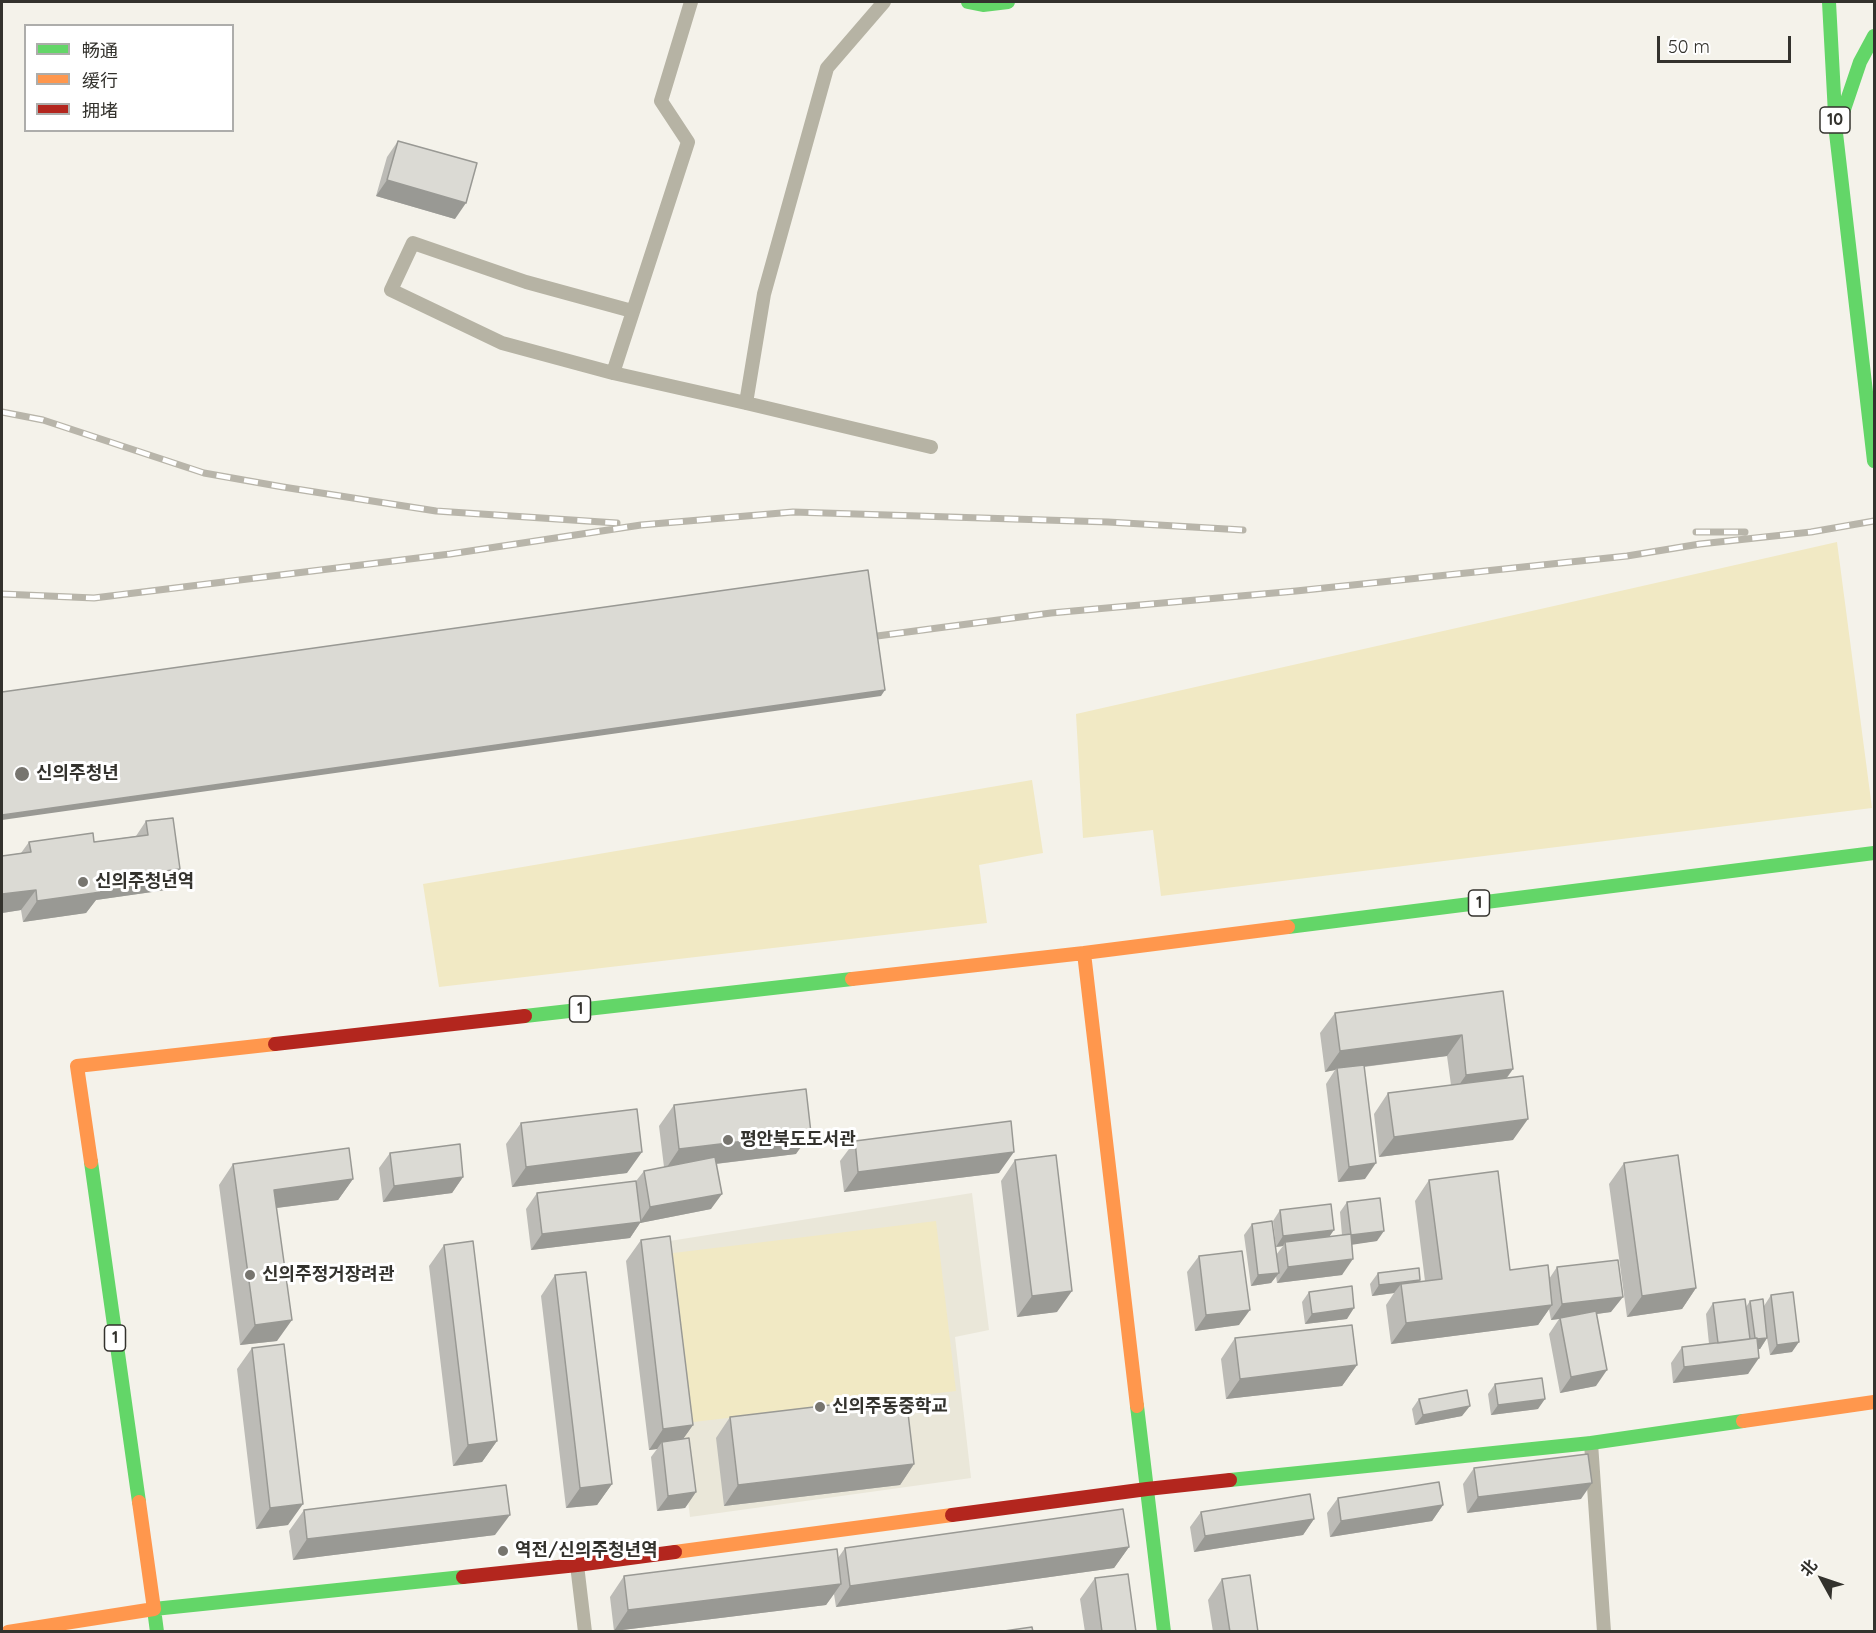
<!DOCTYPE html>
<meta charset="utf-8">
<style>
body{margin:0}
#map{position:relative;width:1876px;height:1633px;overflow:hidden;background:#f4f2ea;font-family:Quicksand,"Noto Sans SC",sans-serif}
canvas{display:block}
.frame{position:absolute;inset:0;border:3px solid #33322d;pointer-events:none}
.legend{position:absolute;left:24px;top:24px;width:210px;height:108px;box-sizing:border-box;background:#fff;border:2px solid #adadab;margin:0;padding:8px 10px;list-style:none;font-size:18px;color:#33322d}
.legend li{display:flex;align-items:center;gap:12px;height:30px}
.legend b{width:30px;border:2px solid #adadab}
.north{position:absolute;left:1792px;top:1549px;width:60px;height:60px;-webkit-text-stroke:4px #fff;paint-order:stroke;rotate:310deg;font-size:16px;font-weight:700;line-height:24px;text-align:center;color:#33322d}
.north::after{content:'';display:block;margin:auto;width:21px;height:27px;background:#33322d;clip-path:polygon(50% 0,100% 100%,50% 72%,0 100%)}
.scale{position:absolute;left:1657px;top:36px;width:134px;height:27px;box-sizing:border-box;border:3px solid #33322d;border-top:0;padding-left:8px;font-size:18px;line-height:21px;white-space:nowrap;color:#33322d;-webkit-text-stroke:4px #fff;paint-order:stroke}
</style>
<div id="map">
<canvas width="1876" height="1633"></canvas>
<div class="frame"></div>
<ul class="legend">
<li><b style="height:8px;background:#63d668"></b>畅通</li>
<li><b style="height:8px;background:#ff974d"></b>缓行</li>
<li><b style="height:8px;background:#b3261e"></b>拥堵</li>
</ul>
<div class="north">北</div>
<div class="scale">50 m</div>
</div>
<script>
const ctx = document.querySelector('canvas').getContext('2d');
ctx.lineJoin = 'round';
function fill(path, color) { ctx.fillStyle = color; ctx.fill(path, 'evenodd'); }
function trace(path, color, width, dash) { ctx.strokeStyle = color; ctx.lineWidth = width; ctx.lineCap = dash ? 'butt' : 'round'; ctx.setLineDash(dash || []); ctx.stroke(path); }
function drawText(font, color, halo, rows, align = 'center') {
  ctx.font = font + ' Quicksand,"Noto Sans KR",sans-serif'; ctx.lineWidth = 6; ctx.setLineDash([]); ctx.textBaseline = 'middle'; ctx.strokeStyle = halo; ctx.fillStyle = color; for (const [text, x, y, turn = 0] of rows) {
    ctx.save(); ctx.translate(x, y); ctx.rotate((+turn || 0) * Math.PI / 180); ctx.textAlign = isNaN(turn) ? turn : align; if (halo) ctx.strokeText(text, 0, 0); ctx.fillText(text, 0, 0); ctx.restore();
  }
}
const built = new Path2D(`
 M972,1193L989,1330L955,1337L971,1478L690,1517L657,1243Z`);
const green = new Path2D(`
 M1837,542L1872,808L1161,896L1153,830L1083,838L1076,714Z
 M1032,780L1043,853L979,865L987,923L439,987L423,884Z
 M936,1221L956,1391L685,1423L665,1254Z`);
const street = new Path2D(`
 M632,311L526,282L413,243L391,290L502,343L613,373L746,403L931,447
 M613,373L688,142L661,101L691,2
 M746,403L764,294L827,68L884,2
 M1591,1443L1604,1632
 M577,1565L585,1632`);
const fast = new Path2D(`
 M968,2L983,5L1008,2
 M1829,2L1836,133L1860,62L1874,36
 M1836,133L1874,461
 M1288,927L1874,853
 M525,1016L852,979
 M91,1162L139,1502
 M1137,1406L1164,1632
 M1230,1480L1591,1443L1743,1421
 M157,1632L154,1609L463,1577`);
const slow = new Path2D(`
 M1084,953L1137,1406
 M852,979L1084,953L1288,927
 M91,1162L77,1066L275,1044
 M1743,1421L1874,1402
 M675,1552L952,1515
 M8,1632L154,1609L139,1502`);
const jam = new Path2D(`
 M275,1044L525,1016
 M952,1515L1147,1489L1230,1480
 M463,1577L577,1565L675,1552`);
const rail = new Path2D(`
 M2,412L43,420L204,473L283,487L436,511L617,523
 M1696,532H1745
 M2,594L94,598L450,554L641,525L793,512L1108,522L1243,530
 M862,638L1051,613L1296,591L1627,556L1700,544L1811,532L1874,521`);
const wall = new Path2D(`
 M398,141L455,219L376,196L387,157Z
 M146,821L166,890L96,900L86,913L23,922L21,910L2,913V856L21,853L29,842H94L136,836Z
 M1503,991L1513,1069L1507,1078L1513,1140L1379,1157L1374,1114L1388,1093L1451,1085L1447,1056L1364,1067L1365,1179L1338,1182L1326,1084L1335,1070L1325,1072L1320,1033L1335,1013Z
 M674,1105L796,1154L716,1164L711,1209L640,1223L630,1238L531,1250L526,1209L537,1193L636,1181L644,1171L664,1167L659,1126Z
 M521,1123L627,1173L512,1187L506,1144Z
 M855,1141L999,1173L844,1192L840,1161Z
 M390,1153L463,1177L452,1193L383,1202L379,1168Z
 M1015,1160L1057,1312L1017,1317L1001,1181Z
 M1624,1163L1696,1288L1682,1309L1627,1317L1609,1184Z
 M233,1164L353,1179L338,1200L277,1208V1341L240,1345L219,1185Z
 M1429,1180L1510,1270L1549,1279L1557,1267L1611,1312L1597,1314L1596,1386L1560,1393L1549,1334L1559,1319L1551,1320L1549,1309L1538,1325L1391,1344L1386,1305L1394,1293L1372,1296L1370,1284L1378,1273L1419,1281H1425L1415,1201Z
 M1347,1202L1377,1241L1352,1244L1342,1275L1277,1283L1276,1276L1271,1283L1251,1286L1244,1235L1252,1224L1276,1255L1283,1246L1276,1247L1273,1221L1280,1210L1329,1237L1342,1235L1340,1212Z
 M641,1240L693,1425L683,1439L696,1492L685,1508L657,1511L651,1457L657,1449L649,1450L626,1261Z
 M444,1245L497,1441L482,1462L453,1466L429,1266Z
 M1199,1256L1239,1325L1195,1331L1187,1272Z
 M555,1275L612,1484L597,1505L566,1508L541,1296Z
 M1309,1292L1347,1319L1305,1324L1302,1302Z
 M1771,1295L1792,1352L1770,1355L1767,1338L1760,1349H1758L1748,1374L1673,1383L1671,1363L1682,1347L1709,1344L1706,1314L1713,1303L1746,1307L1750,1301L1764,1306Z
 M1235,1338L1357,1365L1342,1386L1226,1399L1221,1359Z
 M252,1348L288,1525L256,1529L237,1369Z
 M1495,1384L1538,1409L1491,1415L1488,1394Z
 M1419,1399L1462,1416L1415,1425L1412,1409Z
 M730,1417L914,1464L900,1485L724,1506L716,1438Z
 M1474,1468L1581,1499L1467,1513L1463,1484Z
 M1338,1498L1443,1505L1432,1521L1330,1537L1327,1513Z
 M304,1510L495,1535L293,1560L289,1531Z
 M1201,1512L1314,1519L1303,1535L1194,1552L1190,1527Z
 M1129,1547L1114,1568L836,1607L834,1594L826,1605L614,1631L610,1597L624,1576L838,1558L845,1548Z
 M1095,1578L1136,1632H1085L1080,1599Z
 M1222,1579L1258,1632H1213L1208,1600Z`);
const shadedWall = new Path2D(`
 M387,180L466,203L455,219L376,196Z
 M885,690L881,696L2,820V815Z
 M180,869L166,890L96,900L86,913L23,922L37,901L99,880Z
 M36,890L21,910L2,913V894Z
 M1462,1035L1447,1056L1337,1070V1068L1335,1070L1325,1072L1340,1051Z
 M1513,1069L1498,1089L1452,1095L1466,1075Z
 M1528,1119L1513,1140L1379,1157L1394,1137Z
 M811,1133L796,1154L665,1170L679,1149Z
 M642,1152L627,1173L512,1187L526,1167Z
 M1014,1152L999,1173L844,1192L858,1172Z
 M1376,1163L1365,1179L1338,1182L1349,1167Z
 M463,1177L452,1193L383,1202L394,1186Z
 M353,1179L338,1200L260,1210L274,1190Z
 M722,1194L711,1209L640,1223L630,1238L531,1250L542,1234L640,1222L650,1207Z
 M1334,1230L1327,1240L1285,1242L1283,1246L1276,1247L1283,1236Z
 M1384,1231L1377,1241L1344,1246L1351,1235Z
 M1353,1259L1342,1275L1277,1283L1288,1267Z
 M1279,1273L1271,1283L1251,1286L1258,1275Z
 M1420,1280L1413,1291L1401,1284L1394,1293L1372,1296L1379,1285Z
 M1696,1288L1682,1309L1627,1317L1642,1296Z
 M1072,1291L1057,1312L1017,1317L1032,1296Z
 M1623,1297L1611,1312L1551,1320L1562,1304Z
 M1552,1305L1538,1325L1391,1344L1406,1323Z
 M1354,1308L1347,1319L1305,1324L1312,1314Z
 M1250,1310L1239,1325L1195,1331L1206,1315Z
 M292,1320L277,1341L240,1345L255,1325Z
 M1767,1338L1760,1349L1748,1350L1755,1340Z
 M1799,1342L1792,1352L1770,1355L1777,1345Z
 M1759,1358L1748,1374L1673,1383L1684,1367Z
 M1357,1365L1342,1386L1226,1399L1240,1379Z
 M1607,1370L1596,1386L1560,1393L1571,1377Z
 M1545,1399L1538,1409L1491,1415L1498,1405Z
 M1470,1406L1462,1416L1415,1425L1423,1415Z
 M693,1425L678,1446L662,1442L657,1449L649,1450L663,1429Z
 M497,1441L482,1462L453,1466L468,1445Z
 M914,1464L900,1485L724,1506L738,1485Z
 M1592,1483L1581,1499L1467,1513L1478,1497Z
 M612,1484L597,1505L566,1508L580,1488Z
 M696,1492L685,1508L657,1511L668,1496Z
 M303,1504L288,1525L256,1529L270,1508Z
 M1443,1505L1432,1521L1330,1537L1341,1521Z
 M510,1515L495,1535L293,1560L307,1539Z
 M1314,1519L1303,1535L1194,1552L1205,1536Z
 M1129,1547L1114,1568L836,1607L850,1586Z
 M841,1584L826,1605L614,1631L628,1610Z`);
const building = new Path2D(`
 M398,141L477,163L466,203L387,180Z
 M868,570L885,690L2,815V692Z
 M173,818L180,869L99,880L101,892L37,901L36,890L2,894V856L31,852L29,842L93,833L94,842L148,835L146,821Z
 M1503,991L1513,1069L1466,1075L1462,1035L1340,1051L1335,1013Z
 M1364,1065L1376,1163L1349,1167L1337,1068Z
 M1523,1076L1528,1119L1394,1137L1388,1093Z
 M806,1089L811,1133L679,1149L674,1105Z
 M637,1109L642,1152L526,1167L521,1123Z
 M1011,1121L1014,1152L858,1172L855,1141Z
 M460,1144L463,1177L394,1186L390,1153Z
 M349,1148L353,1179L274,1190L292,1320L255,1325L233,1164Z
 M1056,1155L1072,1291L1032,1296L1015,1160Z
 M1678,1155L1696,1288L1642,1296L1624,1163Z
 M715,1157L722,1194L650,1207L644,1171Z
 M1498,1171L1510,1270L1548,1265L1552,1305L1406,1323L1401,1284L1442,1279L1429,1180Z
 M636,1181L641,1222L542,1234L537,1193Z
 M1380,1198L1384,1231L1351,1235L1347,1202Z
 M1331,1204L1334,1230L1283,1236L1280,1210Z
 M1272,1221L1279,1273L1258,1275L1252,1224Z
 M1351,1234L1353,1259L1288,1267L1285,1242Z
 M670,1236L693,1425L663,1429L641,1240Z
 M473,1241L497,1441L468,1445L444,1245Z
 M1242,1251L1250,1310L1206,1315L1199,1256Z
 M1618,1260L1623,1297L1562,1304L1557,1267Z
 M1419,1268L1420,1280L1379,1285L1378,1273Z
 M586,1272L612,1484L580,1488L555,1275Z
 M1352,1286L1354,1308L1312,1314L1309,1292Z
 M1793,1292L1799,1342L1777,1345L1771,1295Z
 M1745,1299L1750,1339L1718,1343L1713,1303Z
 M1763,1299L1767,1338L1757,1339V1338H1755L1750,1301Z
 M1596,1311L1607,1370L1571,1377L1560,1318Z
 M1352,1325L1357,1365L1240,1379L1235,1338Z
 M1757,1338L1759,1358L1684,1367L1682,1347Z
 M284,1344L303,1504L270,1508L252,1348Z
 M1542,1378L1545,1399L1498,1405L1495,1384Z
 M1467,1390L1470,1406L1423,1415L1419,1399Z
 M906,1396L914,1464L738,1485L730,1417Z
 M689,1438L696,1492L668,1496L662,1442Z
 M1588,1454L1592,1483L1478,1497L1474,1468Z
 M1439,1482L1443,1505L1341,1521L1338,1498Z
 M506,1485L510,1515L307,1539L304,1510Z
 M1310,1494L1314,1519L1205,1536L1201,1512Z
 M1123,1509L1129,1547L850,1586L845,1548Z
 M837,1549L841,1584L628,1610L624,1576Z
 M1128,1574L1136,1632H1102L1095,1578Z
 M1250,1575L1258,1632H1230L1222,1579Z
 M1032,1627L1033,1632H997Z`);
const markers = [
 [22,774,8,"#77756f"],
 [83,882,6,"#77756f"],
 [728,1140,6,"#77756f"],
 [250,1275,6,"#77756f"],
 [820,1407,6,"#77756f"],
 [503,1551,6,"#77756f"]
];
const shields = [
 [1835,120,30],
 [1479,903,21],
 [580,1009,21],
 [115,1338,21]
];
const shieldNames = [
 ["10",1835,120],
 ["1",1479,903],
 ["1",580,1009],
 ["1",115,1338]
];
const poiNames = [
 ["신의주청년",36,774],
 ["신의주청년역",95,882],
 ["평안북도도서관",740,1140],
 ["신의주정거장려관",262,1275],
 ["신의주동중학교",832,1407],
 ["역전/신의주청년역",515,1551]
];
fill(built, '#eae7d9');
fill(green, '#f1e9c4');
trace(street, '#b6b3a4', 14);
trace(fast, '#63d668', 14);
trace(slow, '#ff974d', 14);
trace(jam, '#b3261e', 14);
trace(rail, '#b8b5aa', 7);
trace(rail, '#fff', 4.5, [14]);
fill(wall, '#bcbbb6');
fill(shadedWall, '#999994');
fill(building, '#dbdad4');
trace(building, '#999994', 1.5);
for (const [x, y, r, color] of markers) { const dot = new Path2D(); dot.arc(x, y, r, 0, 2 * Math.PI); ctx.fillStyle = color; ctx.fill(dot); trace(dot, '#fff', 2); }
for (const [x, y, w] of shields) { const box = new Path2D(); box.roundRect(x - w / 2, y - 13, w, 26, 4.5); ctx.fillStyle = '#fff'; ctx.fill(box); trace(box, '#33322d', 1.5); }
drawText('bold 16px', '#33322d', null, shieldNames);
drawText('bold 18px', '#33322d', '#fff', poiNames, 'left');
</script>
